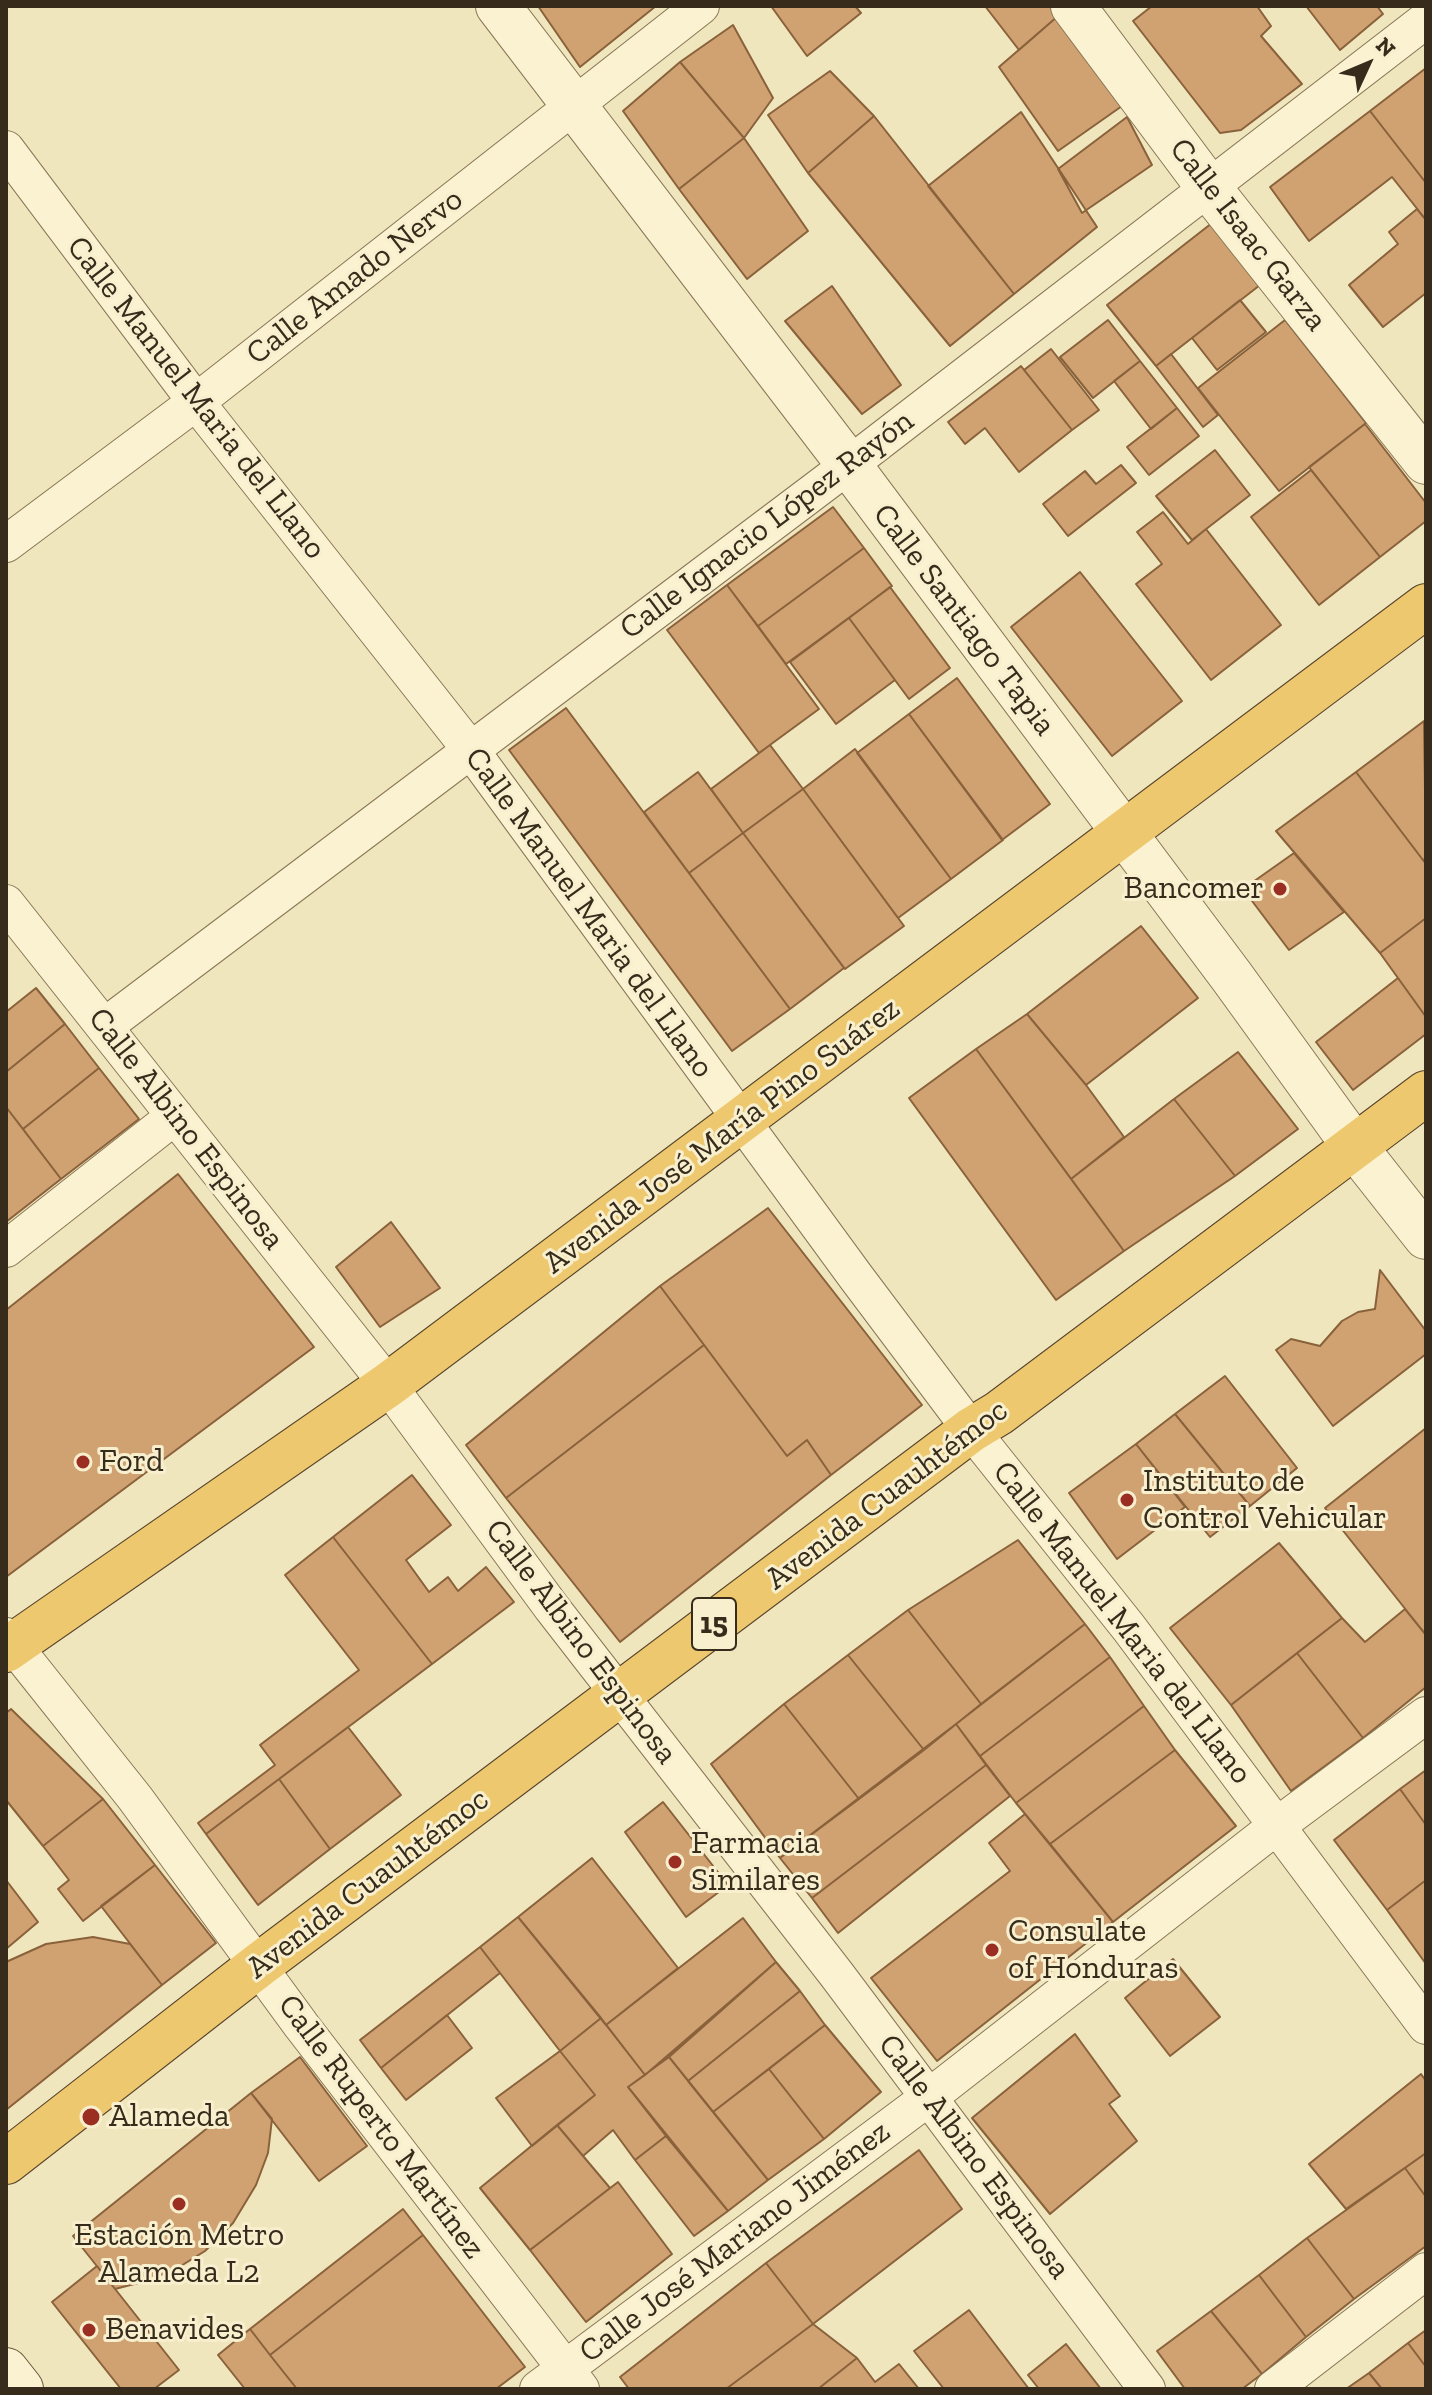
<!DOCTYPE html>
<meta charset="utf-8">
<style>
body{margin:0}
#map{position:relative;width:1432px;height:2395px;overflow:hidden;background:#f0e6be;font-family:"Zilla Slab",serif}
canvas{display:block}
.frame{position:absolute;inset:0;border:8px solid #372c1b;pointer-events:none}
.north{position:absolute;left:1328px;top:24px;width:80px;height:80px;-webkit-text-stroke:6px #f7efce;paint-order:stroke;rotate:46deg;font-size:22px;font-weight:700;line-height:32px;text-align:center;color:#372c1b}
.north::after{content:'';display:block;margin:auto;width:28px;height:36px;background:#372c1b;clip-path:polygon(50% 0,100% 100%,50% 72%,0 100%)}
</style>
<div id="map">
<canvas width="1432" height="2395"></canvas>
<div class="frame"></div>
<div class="north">N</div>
</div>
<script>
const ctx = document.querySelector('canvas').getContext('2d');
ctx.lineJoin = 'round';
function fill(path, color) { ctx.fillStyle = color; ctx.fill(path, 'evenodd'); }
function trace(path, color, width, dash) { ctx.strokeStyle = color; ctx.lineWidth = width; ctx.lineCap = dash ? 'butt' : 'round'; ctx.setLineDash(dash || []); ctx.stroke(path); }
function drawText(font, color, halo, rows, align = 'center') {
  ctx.font = font + ' "Zilla Slab",serif'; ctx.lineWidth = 6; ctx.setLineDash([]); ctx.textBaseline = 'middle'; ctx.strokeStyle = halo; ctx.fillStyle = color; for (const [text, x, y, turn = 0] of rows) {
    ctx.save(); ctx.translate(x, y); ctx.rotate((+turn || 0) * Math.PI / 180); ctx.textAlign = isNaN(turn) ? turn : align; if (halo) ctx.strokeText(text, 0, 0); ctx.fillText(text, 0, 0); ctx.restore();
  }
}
const building = new Path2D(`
 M538,6H656L580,67Z
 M771,6H855L861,13L807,56Z
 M985,6H1050L1058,16L1019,50Z
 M1152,6H1257L1271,26L1261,36L1302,84L1241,130L1220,133L1133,21Z
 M1306,6H1377L1383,14L1340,50Z
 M1058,16L1122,106L1058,151L999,67Z
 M733,25L773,98L744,138L680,62Z
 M680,62L744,138L679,189L623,111Z
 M1426,68V183L1370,111Z
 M830,71L874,116L808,173L768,115Z
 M1370,111L1426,183V220L1392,177L1309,241L1270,187Z
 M1021,112L1097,227L1014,294L928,186Z
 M874,116L1014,294L950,346L808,173Z
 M1127,117L1152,165L1082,213L1058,169Z
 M744,138L808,231L747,279L679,189Z
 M1417,209L1426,220V293L1383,327L1349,285L1398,244L1389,232Z
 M1212,223L1260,285L1156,366L1107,305Z
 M832,286L901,385L862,414L785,321Z
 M1240,300L1266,332L1217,370L1192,338Z
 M1108,320L1140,361L1093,398L1060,357Z
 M1285,320L1366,423L1279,491L1198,388Z
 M1051,349L1099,410L1072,430L1024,370Z
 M1171,354L1218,415L1203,427L1156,366Z
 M1140,361L1177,408L1151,429L1114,381Z
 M1021,366L1072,430L1019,472L985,428L965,444L948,422Z
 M1177,408L1199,436L1149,475L1127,447Z
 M1365,424L1426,503V521L1380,557L1309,467Z
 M1215,450L1250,495L1192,540L1156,496Z
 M1121,465L1136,483L1068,536L1043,504L1085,471L1096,484Z
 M1311,470L1380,557L1319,605L1251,517Z
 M833,507L864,548L758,626L727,585Z
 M1163,512L1188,544L1206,529L1281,625L1211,680L1136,584L1162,564L1137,532Z
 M864,548L892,586L786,664L758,626Z
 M1080,572L1182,701L1112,756L1011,627Z
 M727,585L819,709L759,753L667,630Z
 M890,587L950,668L909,699L849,618Z
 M849,618L895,680L836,724L790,662Z
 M957,678L1050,804L1002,840L909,714Z
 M566,708L790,1009L732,1051L509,750Z
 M909,714L1003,840L951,879L857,753Z
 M1424,721L1426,859L1423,860L1356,772Z
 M770,745L803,789L743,833L711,789Z
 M855,749L951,879L898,918L803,789Z
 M698,772L743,833L689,873L644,812Z
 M1356,772L1426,864V918L1380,953L1276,831Z
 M803,789L904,926L845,969L743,833Z
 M743,833L844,968L790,1009L689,873Z
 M1294,853L1344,912L1289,950L1243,889Z
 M1426,918V1017L1380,953Z
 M1141,926L1198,998L1086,1085L1027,1014Z
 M1398,978L1426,1017V1034L1353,1090L1316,1042Z
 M36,988L65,1024L6,1072V1012Z
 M1027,1014L1086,1085L1124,1137L1071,1179L976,1049Z
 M65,1024L99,1068L23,1129L6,1107V1072Z
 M976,1049L1124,1251L1056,1300L909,1098Z
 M1238,1052L1298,1129L1235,1176L1174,1099Z
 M99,1068L139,1119L61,1179L23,1129Z
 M1174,1099L1235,1176L1124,1251L1071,1179Z
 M6,1107L61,1179L6,1222Z
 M178,1174L314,1347L6,1577V1310Z
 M768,1208L922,1405L831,1475L807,1440L787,1456L660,1286Z
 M391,1222L440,1288L380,1327L336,1267Z
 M1380,1270L1426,1331V1354L1333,1426L1276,1350L1291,1339L1320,1346L1342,1321L1358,1312L1375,1309Z
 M660,1286L704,1345L506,1498L466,1445Z
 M704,1345L787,1456L807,1440L831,1475L620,1642L506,1498Z
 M1225,1376L1297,1468L1250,1506L1175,1414Z
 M1175,1414L1250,1506L1210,1537L1136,1444Z
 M1426,1428V1635L1325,1508Z
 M1136,1444L1185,1507L1117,1559L1069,1493Z
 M412,1475L451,1525L406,1560L429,1592L448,1577L458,1591L486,1567L514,1602L432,1664L333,1537Z
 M333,1537L432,1664L206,1834L198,1823L275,1765L260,1745L359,1670L285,1575Z
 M1018,1540L1085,1624L981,1704L908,1610Z
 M1279,1543L1342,1618L1231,1705L1170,1628Z
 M1405,1609L1426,1635V1687L1363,1738L1297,1653L1342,1618L1365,1642Z
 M908,1610L981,1704L924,1750L848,1655Z
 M1085,1624L1110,1657L980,1756L956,1724Z
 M1297,1653L1363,1738L1291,1791L1231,1705Z
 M848,1655L924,1750L859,1799L784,1704Z
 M1110,1657L1144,1706L1016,1803L980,1756Z
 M784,1704L859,1799L780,1858L711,1764Z
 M1144,1706L1175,1750L1050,1844L1016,1803Z
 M11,1709L103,1799L43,1846L6,1800V1713Z
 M956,1724L986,1765L812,1898L780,1858Z
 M348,1727L401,1795L330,1849L279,1779Z
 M1175,1750L1236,1826L1113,1922L1050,1844Z
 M986,1765L1010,1796L838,1933L812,1898Z
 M1426,1770V1825L1400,1789Z
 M279,1779L330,1849L258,1905L206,1834Z
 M1400,1789L1426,1825V1880L1387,1910L1334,1840Z
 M103,1799L155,1865L83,1921L58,1889L69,1880L43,1846Z
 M663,1802L728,1885L686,1917L625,1832Z
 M1025,1814L1113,1922L937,2061L871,1978L1010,1871L989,1843Z
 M592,1858L678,1968L606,2025L518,1917Z
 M155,1865L216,1943L162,1985L101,1906Z
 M6,1880L38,1922L6,1949Z
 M1426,1880V1964L1387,1910Z
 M518,1917L601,2018L560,2051L480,1947Z
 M743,1918L776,1962L645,2075L606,2025Z
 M93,1937L130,1944L162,1985L6,2110V1962L46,1944Z
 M480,1947L500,1973L381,2068L360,2040Z
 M1173,1959L1220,2017L1170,2056L1125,1998Z
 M776,1962L800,1991L688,2081L669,2057Z
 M800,1991L825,2025L713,2112L688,2081Z
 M447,2015L472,2048L406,2100L381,2068Z
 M601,2018L645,2075L628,2087L666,2136L635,2160L613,2130L583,2156L557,2125L595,2095L560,2051Z
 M825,2025L881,2092L824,2139L769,2069Z
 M1075,2034L1120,2096L1109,2104L1137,2141L1050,2214L972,2118Z
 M560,2051L595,2095L532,2146L496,2098Z
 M300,2057L367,2146L319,2181L251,2093Z
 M669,2057L768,2180L728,2211L628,2087Z
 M769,2069L824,2139L768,2180L713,2112Z
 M1421,2074L1426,2081V2153L1346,2209L1309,2164Z
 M251,2093L272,2119L268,2153L256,2185L233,2223L205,2251L176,2269L142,2282L115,2289L73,2236Z
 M557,2125L610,2188L530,2250L480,2188Z
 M666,2136L728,2211L694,2236L635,2160Z
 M919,2150L962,2209L813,2324L766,2263Z
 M1426,2153V2197L1405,2168Z
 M1405,2168L1426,2197V2246L1354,2299L1307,2238Z
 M618,2182L672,2254L586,2322L530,2250Z
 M403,2209L423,2235L270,2355L250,2329Z
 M423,2235L525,2367L496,2389H297L270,2355Z
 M1307,2238L1354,2299L1306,2337L1259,2275Z
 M766,2263L813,2324L726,2389H629L620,2377Z
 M97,2266L179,2370L154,2389H121L52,2302Z
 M1259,2275L1306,2337L1262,2374L1211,2311Z
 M969,2310L1029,2389H944L914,2351Z
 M1211,2311L1262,2374L1242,2389H1185L1157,2351Z
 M813,2324L857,2358L818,2389H726Z
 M250,2329L270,2355L297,2389H245L218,2355Z
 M1426,2330V2367L1408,2343Z
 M1408,2343L1426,2367V2389H1382L1369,2373Z
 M1066,2344L1101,2389H1039L1028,2375Z
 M857,2358L875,2382L899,2364L919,2389H818Z
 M1369,2373L1382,2389H1346Z`);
const minor = new Path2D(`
 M6,149L196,402L470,749L856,1277L971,1430L1129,1628L1426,2026
 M6,544L196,402L701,6
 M6,903L388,1385L552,1608L837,1975L1147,2389
 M105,1026L849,465L1426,20
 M6,1249L175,1116
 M6,1636L135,1798L301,2025L581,2389
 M538,2389L928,2098L1278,1825L1426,1715
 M1273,2389L1426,2271`);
const tertiary = new Path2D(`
 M498,6L849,465L1232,977L1355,1147L1426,1237
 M1073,6L1209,188L1426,462`);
const secondary = new Path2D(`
 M6,2370L21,2389`);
const trunk = new Path2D(`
 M6,1650L388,1385L1426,606
 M6,2162L259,1965L971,1430L999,1413L1426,1093`);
const markers = [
 [1280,889,8,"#9b2e23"],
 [83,1462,8,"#9b2e23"],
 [1127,1500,8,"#9b2e23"],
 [675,1862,8,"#9b2e23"],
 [992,1950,8,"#9b2e23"],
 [91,2117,10,"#9b2e23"],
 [179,2204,8,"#9b2e23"],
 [89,2330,8,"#9b2e23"]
];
const shields = [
 [714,1624,44]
];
const shieldNames = [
 ["15",714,1624]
];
const streetNames = [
 ["Calle Isaac Garza",1248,235,52],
 ["Calle Amado Nervo",355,277,-38],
 ["Calle Manuel Maria del Llano",196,398,52],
 ["Calle Ignacio López Rayón",767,525,-37],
 ["Calle Santiago Tapia",964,620,53],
 ["Calle Manuel Maria del Llano",589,913,54],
 ["Calle Albino Espinosa",186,1129,52],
 ["Avenida José María Pino Suárez",722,1136,-37],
 ["Avenida Cuauhtémoc",887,1495,-37],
 ["Calle Manuel Maria del Llano",1122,1623,52],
 ["Calle Albino Espinosa",581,1642,53],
 ["Avenida Cuauhtémoc",368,1884,-37],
 ["Calle Ruperto Martínez",381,2127,53],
 ["Calle Albino Espinosa",974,2157,53],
 ["Calle José Mariano Jiménez",735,2242,-37]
];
const poiNames = [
 ["Bancomer",1264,889,"right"],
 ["Ford",99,1462],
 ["Instituto de",1143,1482],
 ["Control Vehicular",1143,1519],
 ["Farmacia",691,1844],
 ["Similares",691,1881],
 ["Consulate",1008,1932],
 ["of Honduras",1008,1969],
 ["Alameda",109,2117],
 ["Estación Metro",179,2236,"center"],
 ["Alameda L2",179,2273,"center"],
 ["Benavides",105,2330]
];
fill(building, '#d0a272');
trace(building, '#89613a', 2);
trace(minor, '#897656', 38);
trace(tertiary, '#897656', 46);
trace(secondary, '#6b5739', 46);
trace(trunk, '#56432b', 46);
trace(minor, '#faf2d1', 36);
trace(tertiary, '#faf2d1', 44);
trace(secondary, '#faf2d1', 44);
trace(trunk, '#eec86e', 44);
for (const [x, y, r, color] of markers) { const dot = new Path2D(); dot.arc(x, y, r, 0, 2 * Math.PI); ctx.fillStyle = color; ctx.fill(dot); trace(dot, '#f7efce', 3); }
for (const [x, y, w] of shields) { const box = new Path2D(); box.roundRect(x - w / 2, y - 26, w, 52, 6); ctx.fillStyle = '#f7efce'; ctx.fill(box); trace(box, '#372c1b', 2); }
drawText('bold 30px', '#372c1b', null, shieldNames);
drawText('32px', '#372c1b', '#f7efce', streetNames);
drawText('32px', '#372c1b', '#f7efce', poiNames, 'left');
</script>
